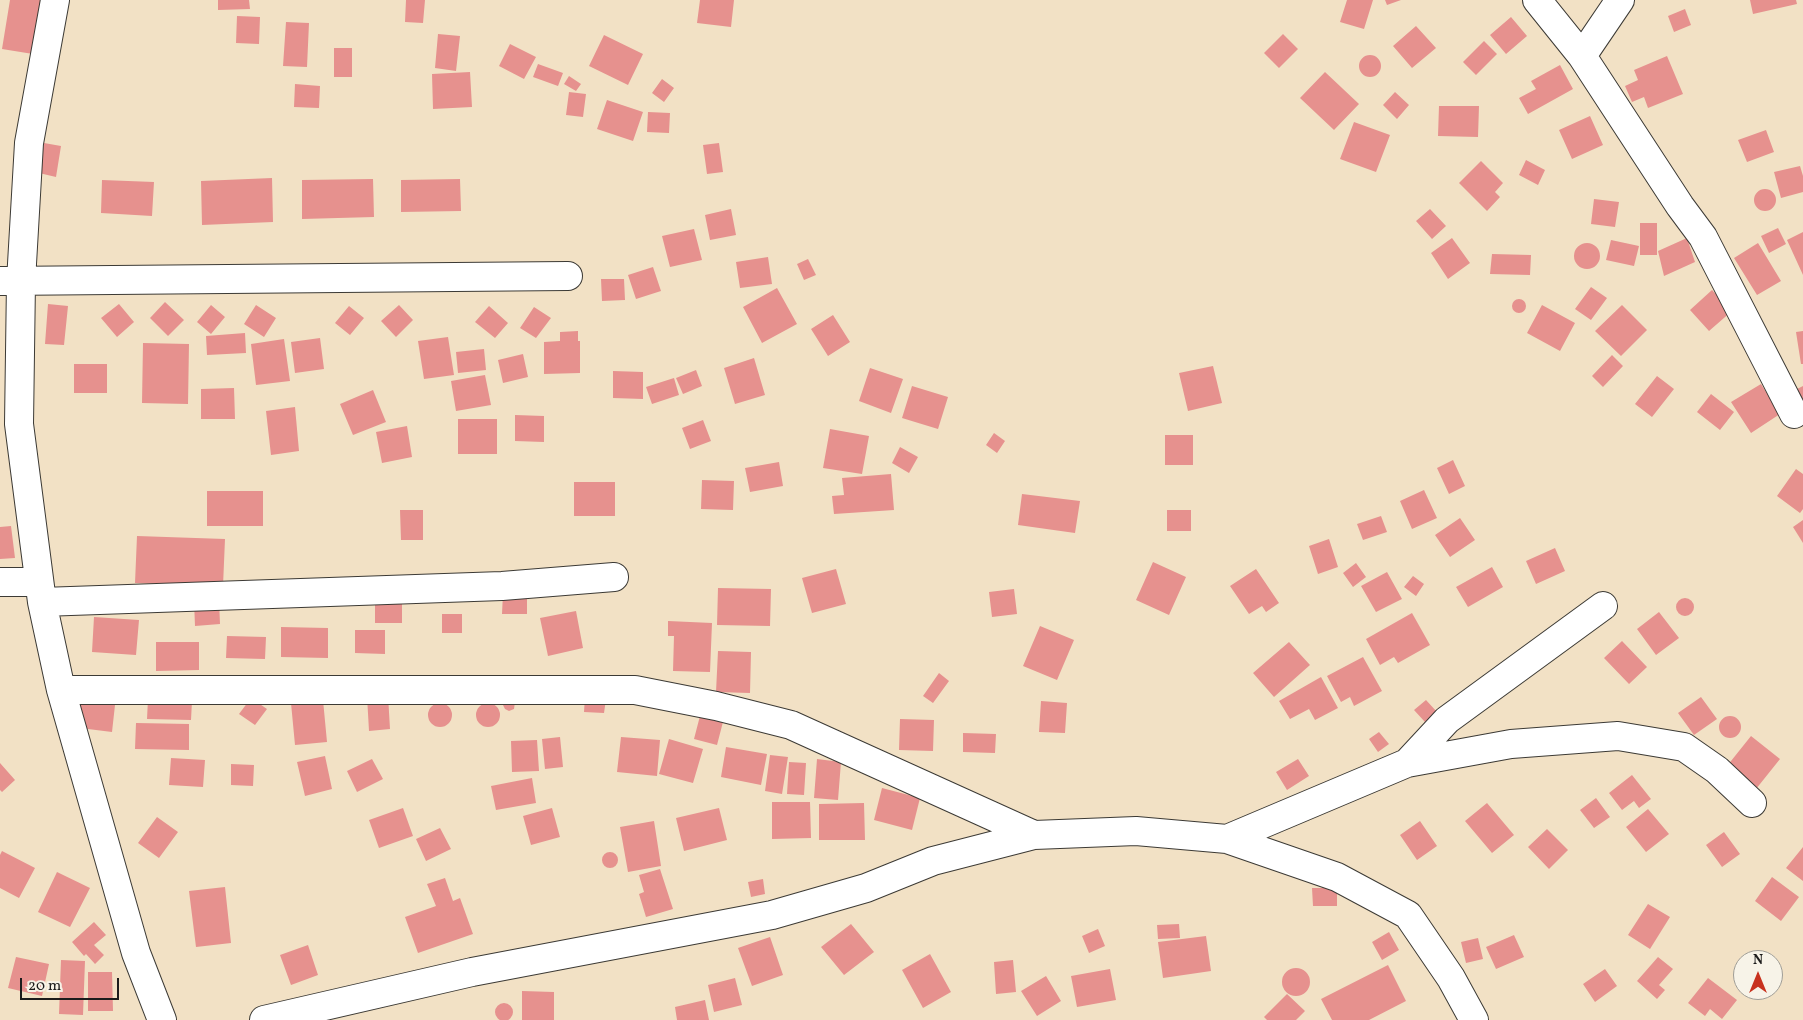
<!DOCTYPE html>
<style>
body{margin:0}
#map{position:relative;width:1803px;height:1020px;overflow:hidden;background:#f2e1c5;font-family:Vollkorn,serif}
canvas{display:block}
.north{position:absolute;left:1733px;top:950px;width:50px;height:50px;box-sizing:border-box;background:#f7f3e8;border:1px solid #9f9d96;border-radius:50%;rotate:0deg;font-size:14px;font-weight:700;line-height:20px;text-align:center;color:#1c1c1c}
.north::after{content:'';display:block;margin:auto;width:18px;height:22px;background:#c8321e;clip-path:polygon(50% 0,100% 100%,50% 72%,0 100%)}
.scale{position:absolute;left:20px;top:978px;width:99px;height:22px;box-sizing:border-box;border:2px solid #1c1c1c;border-top:0;padding-left:6px;font-size:15px;line-height:18px;white-space:nowrap;color:#1c1c1c;-webkit-text-stroke:4px #f7f3e8;paint-order:stroke}
</style>
<div id="map">
<canvas width="1803" height="1020"></canvas>
<div class="north">N</div>
<div class="scale">20 m</div>
</div>
<script>
const ctx = document.querySelector('canvas').getContext('2d');
ctx.lineJoin = 'round';
function fill(path, color) { ctx.fillStyle = color; ctx.fill(path, 'evenodd'); }
function trace(path, color, width, dash) { ctx.strokeStyle = color; ctx.lineWidth = width; ctx.lineCap = dash ? 'butt' : 'round'; ctx.setLineDash(dash || []); ctx.stroke(path); }
const building = new Path2D(`
 M10,0H41L33,54L2,49Z
 M218,0H249L250,9L218,10Z
 M406,0H425L423,23L405,22Z
 M700,0H734L731,27L697,23Z
 M1347,0H1373L1364,29L1340,22Z
 M1385,0H1401L1387,5Z
 M1750,0H1796L1797,4L1753,14Z
 M1685,9L1691,25L1674,32L1668,16Z
 M237,16L260,17L259,44L236,43Z
 M1511,17L1527,36L1506,54L1490,35Z
 M286,22L309,23L307,67L283,66Z
 M1416,26L1436,48L1412,68L1393,46Z
 M438,34L460,36L456,71L435,68Z
 M1283,34L1298,49L1279,68L1264,53Z
 M604,35L643,54L628,85L589,66Z
 M1484,41L1497,54L1476,75L1463,62Z
 M510,44L536,57L524,79L499,66Z
 M334,48H352V77H334Z
 M1359 66a11 11 0 1 1 22 0a11 11 0 1 1-22 0Z
 M1667,56L1683,94L1648,108L1644,97L1632,102L1625,86L1638,80L1634,70Z
 M538,64L563,73L558,86L533,77Z
 M1560,65L1573,89L1528,114L1519,98L1536,89L1531,81Z
 M470,72L472,107L433,109L432,74Z
 M1325,72L1359,104L1334,130L1300,98Z
 M569,76L581,84L576,91L564,84Z
 M662,79L674,88L664,102L652,93Z
 M295,84L320,86L319,108L294,107Z
 M569,92L586,94L583,117L566,115Z
 M1395,92L1409,105L1397,119L1383,105Z
 M607,100L643,112L633,141L597,129Z
 M1439,106H1479L1478,137L1438,136Z
 M648,112L670,113L669,133L647,132Z
 M1590,116L1603,145L1572,159L1559,130Z
 M1354,122L1390,135L1376,172L1340,159Z
 M1766,130L1774,152L1747,162L1738,140Z
 M44,143L61,146L56,177L39,173Z
 M719,143L723,172L707,174L703,145Z
 M1526,160L1545,170L1538,185L1519,175Z
 M1481,161L1503,183L1495,192L1500,197L1487,211L1459,183Z
 M1800,166L1803,176V192L1781,198L1774,172Z
 M272,178L273,222L202,225L201,181Z
 M373,179L374,217L302,219V180Z
 M460,179L461,211L401,212V180Z
 M102,180L154,182L152,216L101,213Z
 M1754 200a11 11 0 1 1 22 0a11 11 0 1 1-22 0Z
 M1594,199L1619,202L1615,227L1591,224Z
 M731,209L736,235L710,240L705,215Z
 M1430,209L1446,226L1432,239L1416,221Z
 M1640,223H1657V255H1640Z
 M1778,228L1786,244L1769,253L1761,236Z
 M694,229L702,260L670,267L662,236Z
 M1803,232V275L1787,240Z
 M1452,238L1470,263L1448,279L1431,253Z
 M1687,238L1695,262L1664,276L1658,251Z
 M1611,240L1639,246L1634,266L1606,260Z
 M1758,243L1781,281L1757,295L1734,258Z
 M1574 256a13 13 0 1 1 26 0a13 13 0 1 1-26 0Z
 M1492,254L1531,255L1530,275L1490,274Z
 M768,257L772,284L740,288L736,262Z
 M808,259L816,275L804,280L797,264Z
 M653,267L661,291L636,299L628,275Z
 M601,279H624L625,300L602,301Z
 M1591,287L1607,298L1591,320L1575,309Z
 M777,288L797,324L762,343L743,307Z
 M1712,290L1732,311L1709,331L1690,310Z
 M1512 306a7 7 0 1 1 14 0a7 7 0 1 1-14 0Z
 M165,302L184,320L168,336L150,318Z
 M48,304L68,306L64,345L45,344Z
 M119,304L134,322L117,337L101,318Z
 M211,305L225,317L211,334L197,322Z
 M256,305L276,318L264,337L244,324Z
 M399,305L413,320L396,337L381,321Z
 M1542,305L1575,323L1560,351L1527,333Z
 M1622,305L1647,330L1621,356L1595,331Z
 M349,306L364,318L350,335L335,323Z
 M489,306L508,323L495,338L475,322Z
 M534,307L551,318L536,338L520,328Z
 M833,315L850,342L828,356L811,329Z
 M578,331V341H580V373L544,374V342L560,341V332Z
 M1803,331V364H1801L1796,332Z
 M245,333L246,353L207,355L206,336Z
 M448,337L454,375L424,379L418,341Z
 M320,338L324,369L295,373L291,342Z
 M284,339L290,381L256,385L251,344Z
 M143,343L189,344L188,404L142,403Z
 M484,349L486,370L458,373L456,352Z
 M523,354L528,377L503,383L498,360Z
 M1612,355L1623,366L1603,387L1592,376Z
 M754,358L765,395L735,404L724,368Z
 M74,364H107V393H74Z
 M1213,366L1222,403L1188,411L1179,373Z
 M870,368L903,379L891,413L859,401Z
 M696,370L702,386L683,394L676,378Z
 M613,371L643,372V399L613,398Z
 M485,375L491,405L456,411L451,381Z
 M1657,376L1674,389L1652,417L1635,404Z
 M674,378L679,395L652,404L646,387Z
 M1761,384L1780,414L1751,433L1731,402Z
 M912,386L948,397L938,429L902,418Z
 M1803,386V411L1791,392Z
 M234,388L235,419H201V389Z
 M373,390L386,422L353,435L340,404Z
 M1711,394L1734,412L1720,430L1697,412Z
 M295,407L299,451L271,455L266,411Z
 M515,415L544,416V442L515,441Z
 M458,419H497V454H458Z
 M703,420L711,441L690,449L682,428Z
 M407,426L412,457L382,463L376,432Z
 M830,429L869,436L862,474L823,468Z
 M994,433L1005,441L997,453L986,445Z
 M1165,435H1193V465H1165Z
 M900,447L918,457L909,473L892,463Z
 M1453,460L1465,486L1449,494L1437,468Z
 M779,462L783,486L750,492L745,468Z
 M1796,469L1803,474V509L1800,513L1777,496Z
 M891,474L894,510L834,514L832,496L844,495L842,478Z
 M702,480L734,481L733,510L701,509Z
 M574,482H615V516H574Z
 M1424,490L1437,518L1412,529L1400,501Z
 M207,491H263V526H207Z
 M1022,494L1080,501L1075,533L1018,525Z
 M400,510H423V540H401Z
 M1167,510H1191V531H1167Z
 M1381,516L1387,532L1363,540L1357,524Z
 M1460,518L1475,540L1450,557L1435,535Z
 M1803,520V543L1793,527Z
 M11,526L15,558L0,559V527Z
 M137,536L225,539L223,586L135,583Z
 M1329,539L1338,567L1318,574L1309,546Z
 M1555,548L1565,571L1536,584L1526,561Z
 M1153,562L1186,577L1169,615L1136,600Z
 M1356,563L1366,577L1353,587L1343,573Z
 M1492,567L1503,587L1468,607L1456,587Z
 M836,569L846,604L812,613L802,578Z
 M1256,569L1279,603L1266,612L1262,606L1249,614L1230,586Z
 M1387,572L1402,599L1376,612L1361,586Z
 M1413,576L1424,584L1416,596L1404,587Z
 M718,588L771,589L770,626L717,625Z
 M1014,589L1017,614L992,617L989,592Z
 M503,593L527,594V614H502Z
 M1676 607a9 9 0 1 1 18 0a9 9 0 1 1-18 0Z
 M219,600L220,624L195,626L194,601Z
 M375,600L402,601V623H375Z
 M576,611L583,648L548,656L540,618Z
 M1659,612L1679,638L1656,655L1637,629Z
 M1412,613L1430,645L1398,663L1394,657L1380,665L1366,639Z
 M442,614H462V633H442Z
 M94,617L139,620L136,655L92,652Z
 M668,621L712,623L710,672L673,671L674,636H668Z
 M1040,626L1074,640L1057,680L1023,666Z
 M281,627L328,628V658L281,657Z
 M355,630H385V654L355,653Z
 M227,636L266,637L265,659L226,658Z
 M1622,641L1647,667L1629,684L1604,658Z
 M156,642H199V670L156,671Z
 M1289,642L1310,665L1274,697L1253,673Z
 M718,651L751,652L750,693L716,692Z
 M1363,657L1382,691L1354,706L1350,697L1341,702L1327,676Z
 M939,673L949,681L933,703L923,696Z
 M1321,677L1338,708L1315,720L1309,709L1290,719L1279,701Z
 M388,695L390,729L369,731L367,696Z
 M585,697L606,699L604,713L584,712Z
 M1701,697L1717,719L1694,735L1678,713Z
 M251,698L267,709L255,725L239,714Z
 M148,699L192,701L191,720L147,719Z
 M323,700L327,742L295,745L291,703Z
 M504,700L515,702L514,709L509,711L505,709L503,705Z
 M1426,700L1437,712L1425,722L1414,710Z
 M74,701L115,705L112,732L72,727Z
 M1041,701L1067,703L1065,733L1039,732Z
 M476 715a12 12 0 1 1 24 0a12 12 0 1 1-24 0Z
 M428 715a12 12 0 1 1 24 0a12 12 0 1 1-24 0Z
 M701,712L724,718L717,745L694,739Z
 M1719 727a11 11 0 1 1 22 0a11 11 0 1 1-22 0Z
 M900,719L934,720L933,751L899,750Z
 M136,723L189,724V750L135,749Z
 M1379,732L1389,744L1378,752L1369,739Z
 M963,733L996,734L995,753L963,752Z
 M1751,736L1780,759L1756,789L1727,766Z
 M560,737L563,767L545,769L542,739Z
 M621,737L660,740L657,776L617,772Z
 M669,739L703,749L693,783L659,774Z
 M537,740L539,771L512,772L511,741Z
 M726,747L767,754L761,785L721,777Z
 M770,755L788,757L782,794L765,791Z
 M325,756L332,789L305,796L297,762Z
 M171,758L205,760L203,787L169,785Z
 M372,759L383,779L357,792L347,771Z
 M817,759L841,762L838,800L814,798Z
 M1298,759L1309,776L1287,790L1276,772Z
 M789,762L806,763L804,795L787,794Z
 M0,763L15,780L2,792L0,790Z
 M231,764L254,765L253,786L231,785Z
 M1632,775L1651,799L1639,808L1634,801L1622,810L1609,793Z
 M532,778L536,803L496,810L491,786Z
 M882,788L920,798L912,830L874,820Z
 M1596,798L1610,817L1594,828L1580,810Z
 M772,802H810L811,838L772,839Z
 M864,803L865,840H819V804Z
 M1487,803L1514,835L1492,853L1465,821Z
 M403,808L413,836L379,848L369,820Z
 M552,808L560,837L531,845L523,816Z
 M719,808L727,840L684,851L676,818Z
 M1648,809L1669,834L1646,852L1626,827Z
 M157,817L178,832L159,858L138,843Z
 M654,821L661,866L628,872L620,827Z
 M1420,821L1437,846L1417,860L1400,835Z
 M440,828L451,849L426,861L416,839Z
 M1547,829L1568,850L1549,869L1528,847Z
 M1724,832L1740,854L1722,867L1706,845Z
 M1803,847V881L1786,868Z
 M2,851L35,868L19,898L0,888V855Z
 M602 860a8 8 0 1 1 16 0a8 8 0 1 1-16 0Z
 M660,869L673,909L646,917L639,894L644,892L639,875Z
 M57,872L90,888L70,927L38,912Z
 M1772,877L1799,897L1781,921L1755,901Z
 M445,878L453,901L460,898L473,934L418,953L405,917L436,906L427,884Z
 M763,879L765,894L751,897L748,882Z
 M225,887L231,943L196,947L189,891Z
 M1312,888H1337V906H1313Z
 M1648,904L1670,917L1650,949L1628,935Z
 M94,922L106,935L94,945L104,955L95,964L86,954L84,956L72,942Z
 M851,924L874,952L844,975L821,947Z
 M1179,924L1180,938L1158,939L1157,925Z
 M1098,929L1105,946L1089,953L1082,936Z
 M1389,932L1399,950L1382,960L1372,942Z
 M1514,935L1524,957L1496,969L1486,947Z
 M1206,936L1211,971L1163,978L1158,942Z
 M770,937L783,975L752,986L738,948Z
 M1478,938L1483,959L1466,963L1461,942Z
 M308,945L318,975L291,985L280,955Z
 M930,954L951,992L923,1008L902,970Z
 M16,957L49,964L42,996L8,988Z
 M1658,957L1673,969L1659,985L1665,990L1657,999L1637,981Z
 M61,960L85,961L83,1015L59,1014Z
 M1013,960L1016,992L996,994L994,962Z
 M1388,965L1406,1001L1369,1020H1332L1321,999Z
 M1282 982a14 14 0 1 1 28 0a14 14 0 1 1-28 0Z
 M1110,969L1116,1000L1077,1007L1071,976Z
 M1605,969L1617,986L1595,1002L1583,984Z
 M88,972H112L113,1011H88Z
 M1046,976L1061,1001L1037,1016L1021,991Z
 M735,978L742,1005L714,1012L708,985Z
 M1708,978L1737,1000L1722,1019L1710,1009L1705,1016L1688,1003Z
 M522,991L554,992V1020H522Z
 M1287,994L1305,1011L1296,1020H1267L1264,1017Z
 M705,1000L709,1020H677L675,1007Z
 M495 1012a9 9 0 1 1 18 0a9 9 0 1 1-18 0Z`);
const minor = new Path2D(`
 M55,0L29,143L21,281L19,424L42,602L61,690L136,953L162,1020
 M1537,0L1582,56L1680,206L1703,237L1794,414
 M1582,56L1620,0
 M0,281L568,276
 M0,582H39
 M42,602L502,586L614,577
 M61,690H635L716,706L791,725L1034,835
 M1407,763L1511,744L1618,736L1684,747L1717,770L1752,803
 M1227,839L1407,763L1447,720L1603,606
 M264,1020L472,972L772,915L866,888L933,861L1034,835L1136,831L1227,839L1337,877L1408,915L1451,978L1474,1020`);
fill(building, '#e6918e');
trace(minor, '#3c3a35', 30);
trace(minor, '#fff', 28);
</script>
